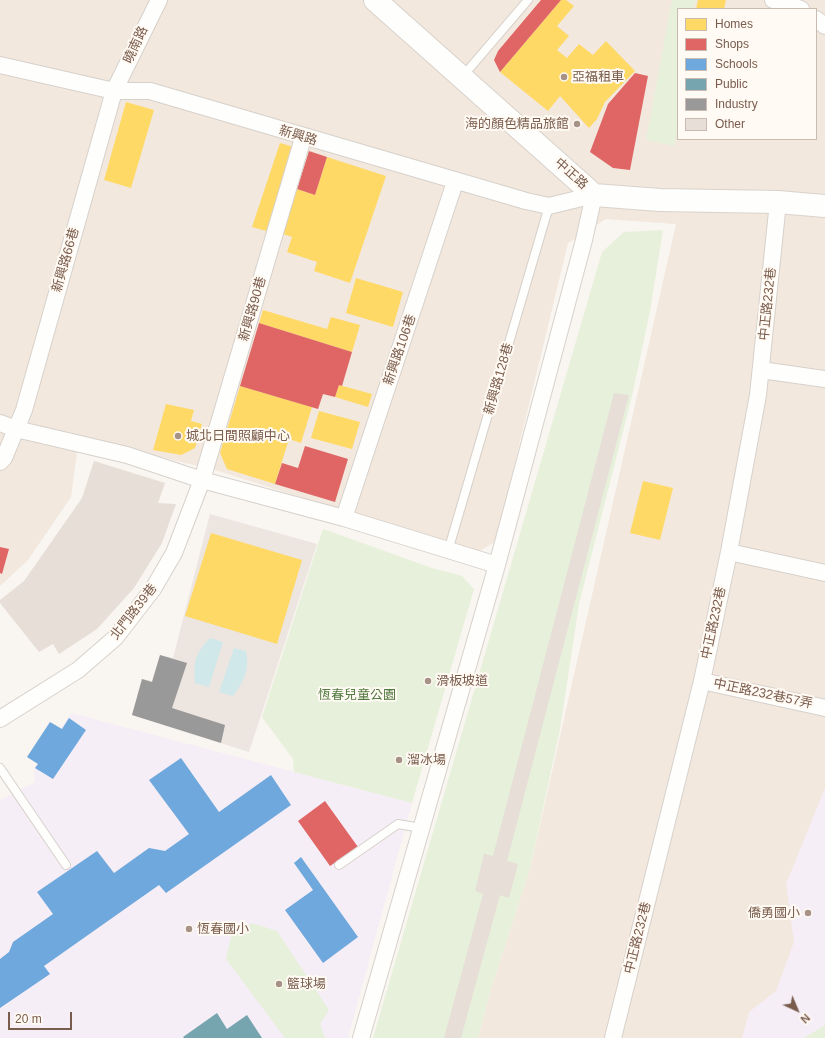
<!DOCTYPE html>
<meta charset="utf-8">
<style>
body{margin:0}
#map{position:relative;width:825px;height:1038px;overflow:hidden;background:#f9f5f0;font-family:Helvetica,sans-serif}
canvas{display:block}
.legend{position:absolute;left:677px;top:8px;width:140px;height:132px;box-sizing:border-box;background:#fffaf3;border:1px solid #cabbb1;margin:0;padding:5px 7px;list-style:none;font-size:12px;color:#7a5c4d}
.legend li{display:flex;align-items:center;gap:8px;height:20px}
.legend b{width:20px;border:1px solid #cabbb1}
.north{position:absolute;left:777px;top:990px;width:40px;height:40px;-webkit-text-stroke:3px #fffaf3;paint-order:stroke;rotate:136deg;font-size:11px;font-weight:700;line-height:16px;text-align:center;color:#7a5c4d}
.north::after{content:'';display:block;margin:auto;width:14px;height:18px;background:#7a5c4d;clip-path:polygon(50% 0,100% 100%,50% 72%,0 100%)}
.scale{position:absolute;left:8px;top:1012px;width:64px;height:18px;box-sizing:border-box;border:2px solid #7a5c4d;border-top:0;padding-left:5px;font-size:12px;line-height:14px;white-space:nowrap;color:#7a5c4d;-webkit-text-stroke:3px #fffaf3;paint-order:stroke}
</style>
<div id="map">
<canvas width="825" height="1038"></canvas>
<ul class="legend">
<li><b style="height:11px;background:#ffd966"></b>Homes</li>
<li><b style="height:11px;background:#e06666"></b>Shops</li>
<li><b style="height:11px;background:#6fa8dc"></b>Schools</li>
<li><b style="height:11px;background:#76a5af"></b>Public</li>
<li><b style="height:11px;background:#999"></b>Industry</li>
<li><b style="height:11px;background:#e6ded7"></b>Other</li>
</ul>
<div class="north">N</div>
<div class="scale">20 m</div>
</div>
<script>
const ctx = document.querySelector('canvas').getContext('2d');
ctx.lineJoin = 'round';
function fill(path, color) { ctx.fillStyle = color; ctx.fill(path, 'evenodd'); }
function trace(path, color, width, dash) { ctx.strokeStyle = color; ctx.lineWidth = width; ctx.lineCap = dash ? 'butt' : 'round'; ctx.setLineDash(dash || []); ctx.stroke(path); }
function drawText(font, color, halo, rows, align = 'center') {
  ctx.font = font + ' Helvetica,"Noto Sans TC",sans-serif'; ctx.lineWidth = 4; ctx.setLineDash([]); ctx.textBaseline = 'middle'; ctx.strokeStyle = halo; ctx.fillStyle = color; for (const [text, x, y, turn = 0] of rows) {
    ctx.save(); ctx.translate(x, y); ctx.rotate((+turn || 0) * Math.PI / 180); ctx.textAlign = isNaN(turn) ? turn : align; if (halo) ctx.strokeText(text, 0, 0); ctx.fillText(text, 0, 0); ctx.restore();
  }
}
const residential = new Path2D(`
 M0,0H825V1038H478L492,985L530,869L676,224L606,219L568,243L496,541L477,553L218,471L79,437L71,497L28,560L0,586ZM678,9H816V139H678Z`);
const industrial = new Path2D(`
 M210,514L317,544L249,752L132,715L142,679L152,681L160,655L173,658Z`);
const education = new Path2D(`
 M71,713L412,803L348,1038H0V800L35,782L34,768Z
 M825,788V1038H742L749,1012L776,991L794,942L786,884Z`);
const green = new Path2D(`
 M672,0H696L694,9H678V129L674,146L646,140Z
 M663,230L650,311L632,396L579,604L560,729L530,869L492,985L478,1038H373L602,252L624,232Z
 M323,529L432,568L462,576L474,589L412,803L294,772L293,759L262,717Z
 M252,923L277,931L329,1010L320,1024L325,1038H285L226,959L231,937Z
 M825,1025V1038H804Z`);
const water = new Path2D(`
 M210,638L223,642L209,687L195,683C193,661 195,654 210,638Z
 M234,648L246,651C250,670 244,681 233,696L219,692Z`);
const homes = new Path2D(`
 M561,0H566L574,6L557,26L569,36L557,50L567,58L579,44L593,55L606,41L635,71L605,102L597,119L589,128L560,96L548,111L500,72Z
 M698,0H726L724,9H696Z
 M126,102L154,110L131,188L104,180Z
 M280,143L294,147L266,231L252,227Z
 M327,157L386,176L350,283L314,271L317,262L287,252L292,237L283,234L297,189L315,195Z
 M356,278L403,292L393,327L346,313Z
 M263,310L327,329L331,317L360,325L352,352L259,323Z
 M339,385L372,394L368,407L335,397Z
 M240,386L312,407L301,443L289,439L275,484L227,469L220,453Z
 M166,404L194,410L191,421L202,424L195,448L181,455L153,450Z
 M319,411L360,422L352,449L311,438Z
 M643,481L673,488L660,540L630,533Z
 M211,533L302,560L277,644L185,616Z`);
const shops = new Path2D(`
 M541,0H561L500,72L494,60L498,51Z
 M635,73L648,76L630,170L613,168L590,152L608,104Z
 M309,151L327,157L315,195L297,189Z
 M259,323L352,352L342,386L339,385L335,397L323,394L318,409L240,386Z
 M305,446L348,459L335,502L275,484L282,463L298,468Z
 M0,547L9,549L2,574L0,573Z
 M325,801L358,847L330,866L298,821Z`);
const schools = new Path2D(`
 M69,718L86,730L53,779L35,768L38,764L27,757L50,722L62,729Z
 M181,758L219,812L271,775L291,805L166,893L159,885L44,966L50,974L0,1008V959L9,952L13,942L53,914L37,892L97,851L114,873L149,848L165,851L189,834L149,780Z
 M301,857L358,937L323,963L285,910L313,890L294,863Z`);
const public = new Path2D(`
 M217,1013L227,1029L247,1015L262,1038H184L183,1037Z`);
const industry = new Path2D(`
 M160,655L187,663L172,708L225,725L221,743L132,715L142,679L152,682Z`);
const building = new Path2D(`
 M614,393L629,395L507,861L518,864L509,898L500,895L461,1038H444L483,894L475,891L484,854L493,856Z
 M94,461L165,483L158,503L176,504L162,543L134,588L97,629L59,654L53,644L39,652L0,603V600L24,581L82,498Z`);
const service = new Path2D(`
 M463,76L528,0
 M448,551L549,206
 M0,768L66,865
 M339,865L398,824L421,828`);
const minor = new Path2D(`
 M773,0L801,9
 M816,19L825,26
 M0,65L114,91H150L526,201L549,206L594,195L584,240L497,565L361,1038
 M761,370L825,379
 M0,423L16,429L127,455L202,480L344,518L497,565
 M0,462L4,458L24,410L114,91L159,0
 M344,518L455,182
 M729,552L825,573
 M702,681L825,708
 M0,719L78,670L115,638L153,589L174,553L202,480L303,138
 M613,1038L702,681L729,552L758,395L778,202`);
const secondary = new Path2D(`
 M375,0L594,195L660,200L778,202L825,206`);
const markers = [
 [564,77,4,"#a69286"],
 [577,124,4,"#a69286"],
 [178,436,4,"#a69286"],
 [428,681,4,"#a69286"],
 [399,760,4,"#a69286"],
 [808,913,4,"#a69286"],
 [189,929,4,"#a69286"],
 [279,984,4,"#a69286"]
];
const streetNames = [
 ["曉南路",136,45,-65],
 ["新興路",298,136,17],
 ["中正路",571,174,42],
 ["新興路66巷",66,260,-74],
 ["中正路232巷",768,304,-84],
 ["新興路90巷",253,309,-74],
 ["新興路106巷",400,350,-71],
 ["新興路128巷",499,379,-74],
 ["北門路39巷",134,612,-52],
 ["中正路232巷",714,623,-78],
 ["中正路232巷57弄",763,694,12],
 ["中正路232巷",638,938,-76]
];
const poiNames = [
 ["亞福租車",572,77],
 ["海的顏色精品旅館",569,124,"right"],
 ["城北日間照顧中心",186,436],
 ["滑板坡道",436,681],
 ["溜冰場",407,760],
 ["僑勇國小",800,913,"right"],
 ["恆春國小",197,929],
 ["籃球場",287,984]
];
const parkNames = [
 ["恆春兒童公園",357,695]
];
fill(residential, '#f2e8de');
fill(industrial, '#ede5e0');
fill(education, '#f6eef6');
fill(green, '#e7f0db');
fill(water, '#d0e8ea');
fill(homes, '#ffd966');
fill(shops, '#e06666');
fill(schools, '#6fa8dc');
fill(public, '#76a5af');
fill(industry, '#999');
fill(building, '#e6ded7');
trace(service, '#d7d1cb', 10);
trace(minor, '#d7d1cb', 18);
trace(secondary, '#d9d2cb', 24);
trace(service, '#fefefd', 8);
trace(minor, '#fefefd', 16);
trace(secondary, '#fefefd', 22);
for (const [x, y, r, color] of markers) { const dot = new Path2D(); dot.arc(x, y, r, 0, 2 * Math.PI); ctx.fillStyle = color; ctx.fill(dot); trace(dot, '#fffaf3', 1.5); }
drawText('13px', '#7a5c4d', '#fffaf3', streetNames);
drawText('13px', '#7a5c4d', '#fffaf3', poiNames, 'left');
drawText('13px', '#537a41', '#fffaf3', parkNames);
</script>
